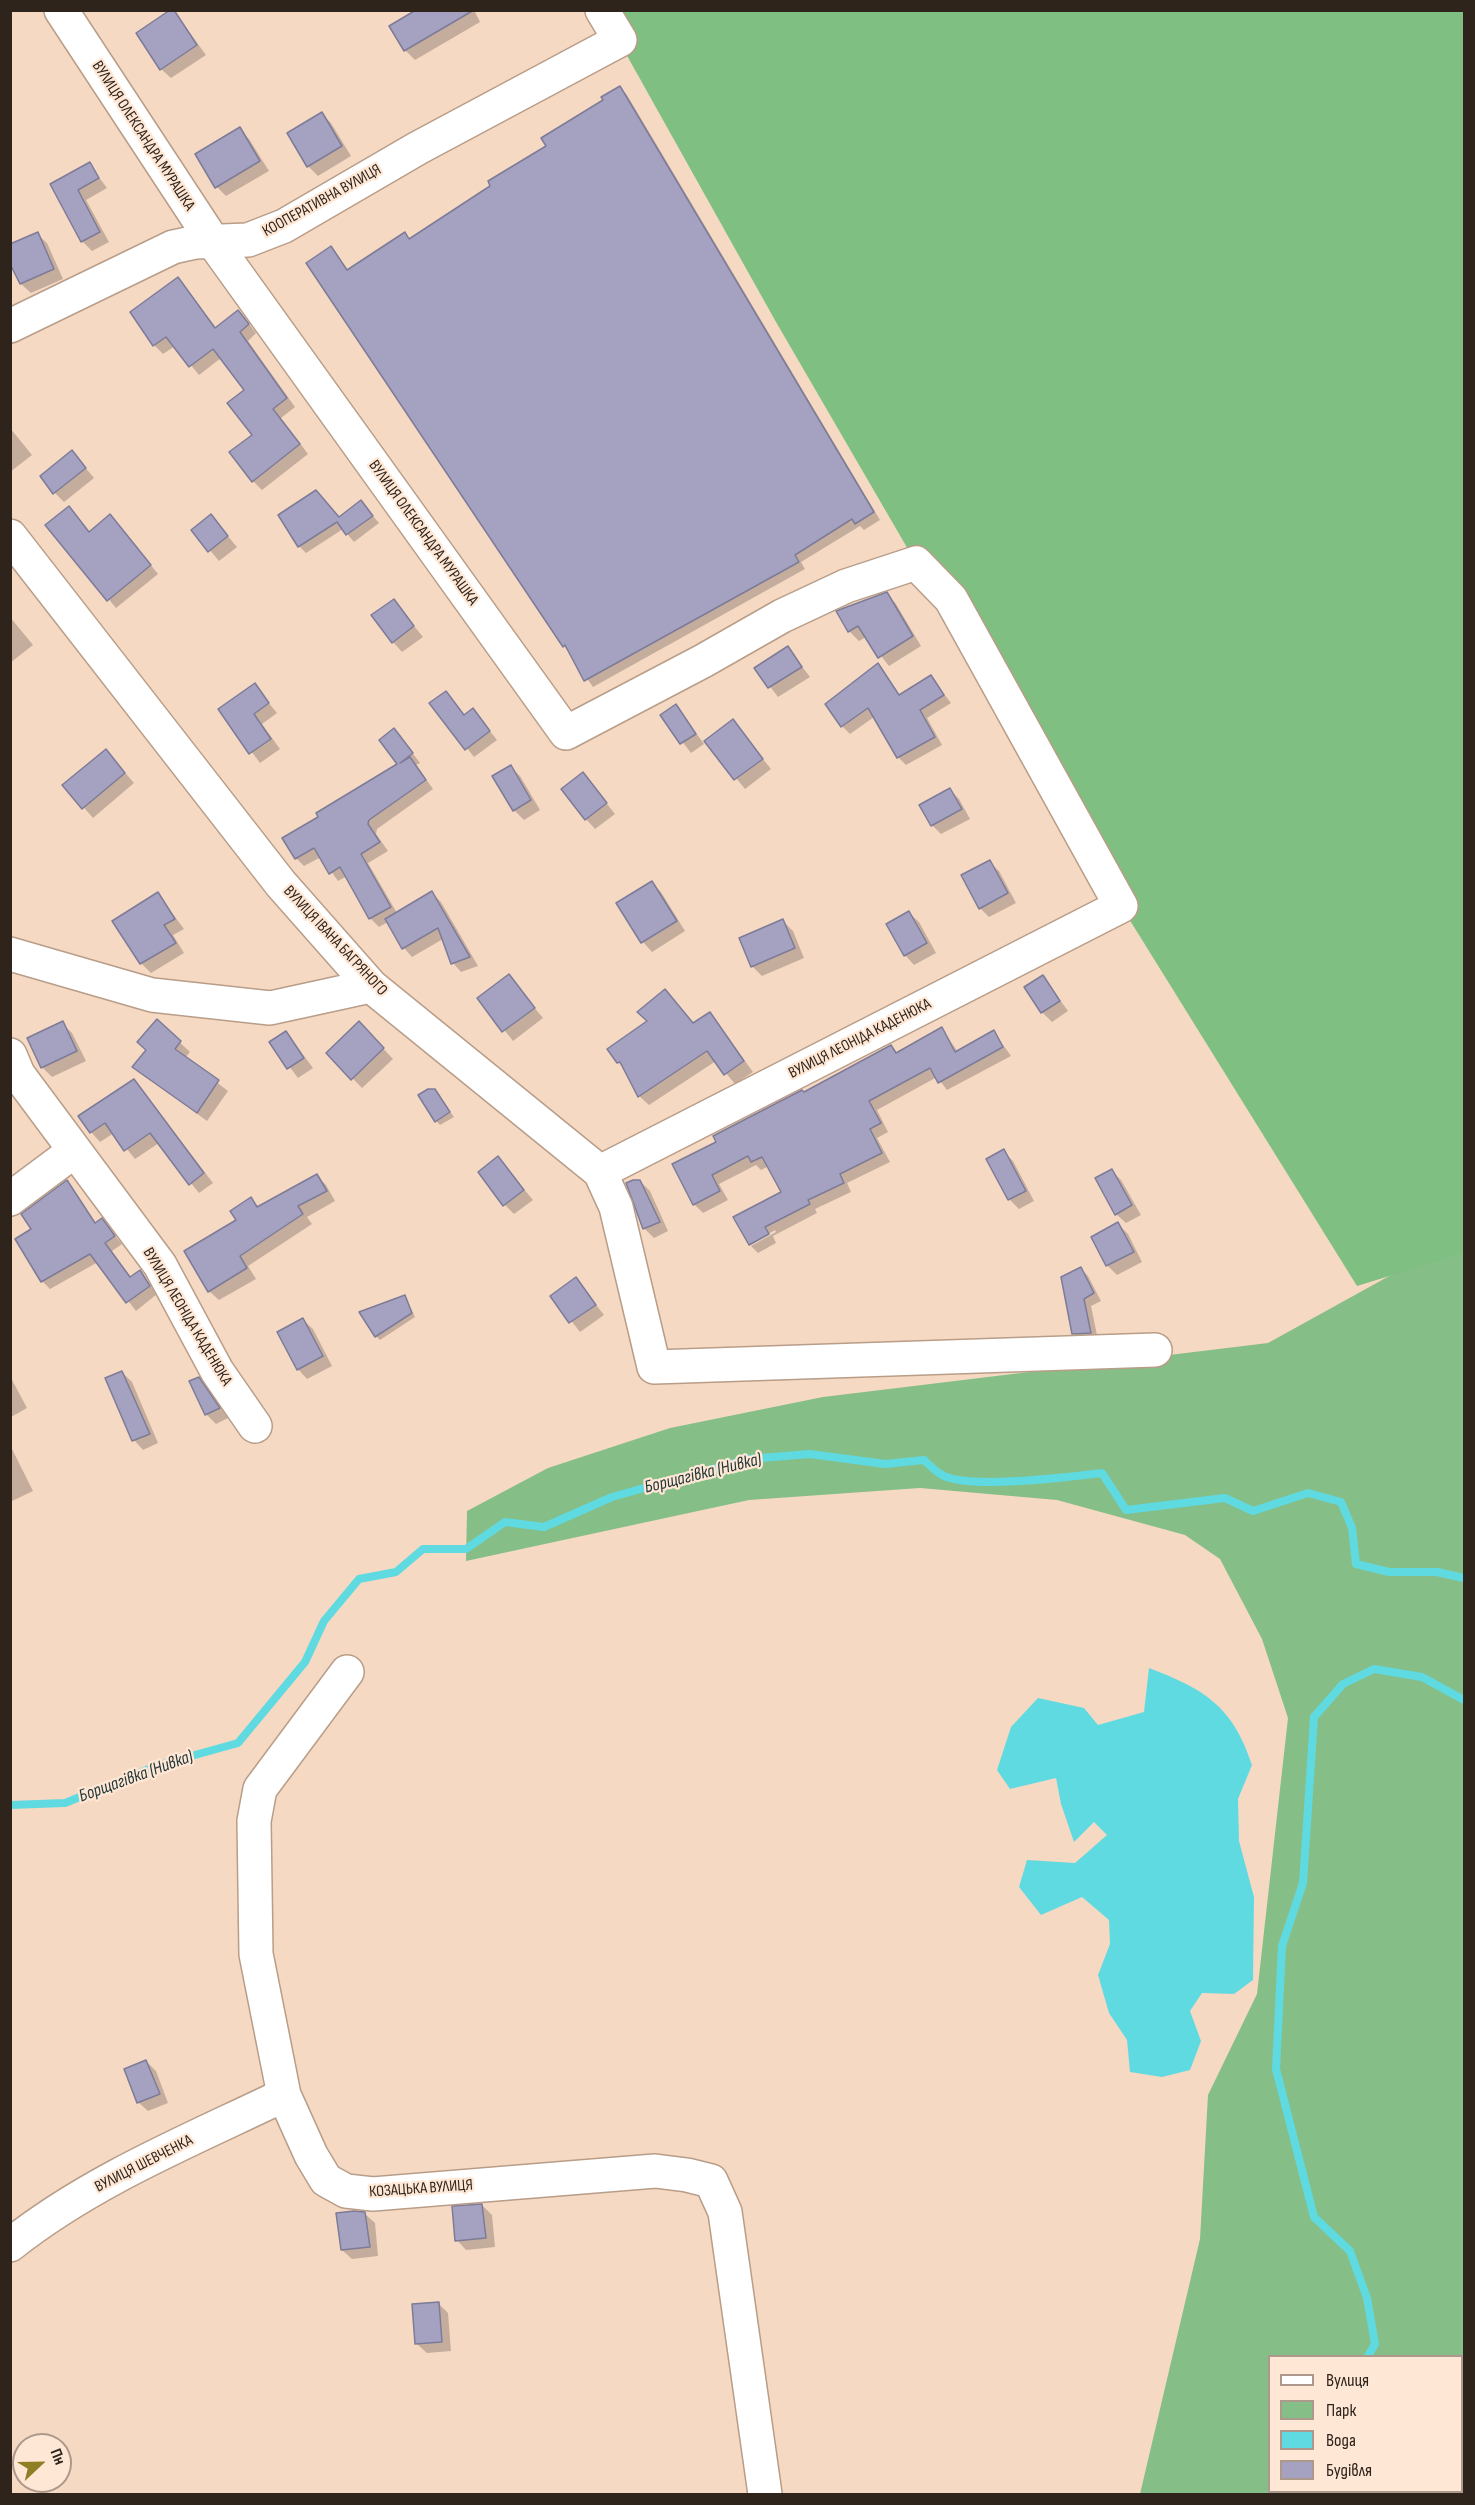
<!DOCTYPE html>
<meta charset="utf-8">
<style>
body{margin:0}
#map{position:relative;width:1475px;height:2505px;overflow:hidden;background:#f6d9c3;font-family:"Sofia Sans Condensed",sans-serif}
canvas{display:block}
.frame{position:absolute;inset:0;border:12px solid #2f241c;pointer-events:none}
.legend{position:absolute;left:1268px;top:2355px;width:195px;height:138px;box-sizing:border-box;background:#ffe7d5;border:2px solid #ac998b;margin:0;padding:8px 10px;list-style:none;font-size:18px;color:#2f241c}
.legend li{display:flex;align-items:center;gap:12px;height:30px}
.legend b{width:30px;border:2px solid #ac998b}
.north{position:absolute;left:12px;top:2433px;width:60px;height:60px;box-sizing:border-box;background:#ffe7d5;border:2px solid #ac998b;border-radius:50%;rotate:68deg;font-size:16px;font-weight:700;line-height:24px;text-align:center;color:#2f241c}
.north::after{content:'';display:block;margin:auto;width:21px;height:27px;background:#907e24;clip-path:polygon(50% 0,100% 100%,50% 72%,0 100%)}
</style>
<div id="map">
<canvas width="1475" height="2505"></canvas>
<div class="frame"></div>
<ul class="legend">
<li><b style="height:8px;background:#fff"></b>Вулиця</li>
<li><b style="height:16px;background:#86be88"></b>Парк</li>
<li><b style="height:16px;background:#60dae1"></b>Вода</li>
<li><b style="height:16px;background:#a4a2c0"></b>Будівля</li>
</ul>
<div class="north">Пн</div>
</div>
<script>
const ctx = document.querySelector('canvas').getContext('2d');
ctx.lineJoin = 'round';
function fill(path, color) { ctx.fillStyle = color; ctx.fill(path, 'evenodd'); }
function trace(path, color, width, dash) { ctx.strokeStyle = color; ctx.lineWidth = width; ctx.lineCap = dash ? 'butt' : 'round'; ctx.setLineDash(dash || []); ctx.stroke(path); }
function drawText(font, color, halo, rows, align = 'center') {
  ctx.font = font + ' "Sofia Sans Condensed",sans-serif'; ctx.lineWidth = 4.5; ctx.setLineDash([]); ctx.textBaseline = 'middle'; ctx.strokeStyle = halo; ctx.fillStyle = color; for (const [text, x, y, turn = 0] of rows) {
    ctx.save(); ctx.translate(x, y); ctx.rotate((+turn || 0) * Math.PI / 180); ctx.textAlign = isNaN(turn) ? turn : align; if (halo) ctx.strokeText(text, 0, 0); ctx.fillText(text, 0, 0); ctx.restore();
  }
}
const green = new Path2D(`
 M1464,1250V2493L1140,2494L1200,2239L1208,2095L1257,1994L1288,1718L1262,1639L1220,1559L1185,1535L1057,1500L920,1488L749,1500L466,1561L467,1511L548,1468L670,1428L823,1397L1268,1343L1420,1259ZM1270,2356H1462V2492H1270Z`);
const forest = new Path2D(`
 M602,11H1464V1253L1357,1286L1121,906L916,563L776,322Z`);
const water = new Path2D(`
 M1149,1668C1204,1689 1233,1706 1252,1765L1238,1799L1239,1841L1254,1897L1253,1980L1234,1994L1202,1993L1190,2011L1201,2041L1190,2070L1162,2077L1130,2072L1127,2040L1109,2013L1098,1975L1110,1944L1109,1920L1082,1897L1041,1915L1019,1887L1027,1860L1075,1863L1107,1835L1094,1822L1074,1842L1061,1804L1056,1778L1010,1789L997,1770L1011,1727L1038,1698L1084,1708L1098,1725L1144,1712Z`);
const shadow = new Path2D(`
 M173,10L206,55L171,78L161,69Z
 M419,10H474L480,22L415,60L405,50L391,27Z
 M620,87L627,95L880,520L864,530L860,526L801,562L805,569L593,687L564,646L331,248L348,271L404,234L411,240L548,146Z
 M322,114L331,123L351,156L318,176L308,166Z
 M239,129L249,139L269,171L226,196L217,187Z
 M89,164L107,188L86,200L109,242L92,251L82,241L52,185Z
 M37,234L47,243L63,279L31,293L21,284L10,260Z
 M178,279L217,329L238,312L247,321L256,333L248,341L295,407L281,418L308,454L262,490L253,481L254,435L246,390L221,358L199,375L175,346L163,354L154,345Z
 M10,428L32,455L10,472Z
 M72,452L94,478L64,502L55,493Z
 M361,502L379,523L354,542L343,529L306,553L299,546Z
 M77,516L90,534L118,524L158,574L116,608L48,525Z
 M211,516L237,547L219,561L193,530Z
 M887,594L896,604L921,646L889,666L866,637L859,641L849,631L838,612Z
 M394,601L423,637L402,652L393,642Z
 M10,617L33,645L10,663Z
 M788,648L810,677L778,697L756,668Z
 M878,665L900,696L931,677L951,703L927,718L942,745L906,765L898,757L874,717L850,734L842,726Z
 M254,685L277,713L262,724L280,749L260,763L220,709Z
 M446,693L465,716L473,710L497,740L474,757L432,703Z
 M676,706L704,744L691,753L662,715Z
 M732,721L771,769L745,789L706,741Z
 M402,739L420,763L416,765L433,789L377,829L376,834L388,851L368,863L397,913L432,893L441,902L478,966L461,972L453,963L443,939L412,957L404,948L388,922L379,927L370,918L347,876L338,881L321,857L304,866L296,858L320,817L399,765Z
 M115,761L134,783L93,818L65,786Z
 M511,767L520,776L540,810L524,820L514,810Z
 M583,774L615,814L595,829L586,819Z
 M950,790L959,799L970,819L941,834L932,825Z
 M989,862L999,871L1016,903L989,917L980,908Z
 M652,883L661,892L685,931L652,952L643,942L618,904Z
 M158,894L184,929L173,935L184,953L151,973L141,963Z
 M909,913L919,922L936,953L914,965L905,955Z
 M783,921L793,931L804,958L762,976L752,966Z
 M508,976L543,1018L513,1041L479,998Z
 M1043,977L1068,1011L1052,1022L1042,1012Z
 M710,1013L753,1072L735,1084L716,1061L649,1105L639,1096L626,1070L618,1062Z
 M157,1021L190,1052L185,1058L228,1091L207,1121L134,1067L148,1050Z
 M62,1023L72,1033L86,1061L52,1077L43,1068L29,1039Z
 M359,1023L393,1059L362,1088L328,1053Z
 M942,1029L958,1052L994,1032L1011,1056L947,1090L937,1077L877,1110L888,1132L877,1138L890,1162L847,1183L851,1192L815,1209L817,1213L773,1236L776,1243L758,1253L751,1246L776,1232L775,1230L751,1245L735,1218L783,1193L769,1166L761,1170L756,1165L719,1184L728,1200L703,1213L694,1204L675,1165L891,1046L898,1054Z
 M286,1032L313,1068L298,1078L271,1042Z
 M134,1080L213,1183L199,1193L159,1143L135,1159L114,1133L100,1142L91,1132Z
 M435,1090L454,1117L440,1125L436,1121Z
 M1003,1151L1013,1161L1034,1201L1019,1209L1009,1199Z
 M498,1158L533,1200L514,1214L505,1205Z
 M1112,1171L1121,1180L1141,1215L1126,1223L1116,1214Z
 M317,1176L326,1185L335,1201L307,1217L312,1224L248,1266L256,1279L219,1300L209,1291L238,1221L251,1199L259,1207Z
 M640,1181L650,1191L668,1231L654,1238L644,1228Z
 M66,1182L96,1223L101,1220L122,1244L112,1251L131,1278L140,1272L157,1294L136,1311L98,1262L50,1289L42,1281L33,1229Z
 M1118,1224L1128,1234L1142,1262L1117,1275L1107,1265Z
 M1080,1268L1088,1276L1101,1301L1091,1306L1098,1340L1081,1341L1074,1333Z
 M576,1279L604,1315L580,1332L552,1296Z
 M405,1297L415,1317L380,1340L376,1336Z
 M303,1320L313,1329L332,1366L307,1379L298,1369Z
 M122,1372L132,1382L158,1443L143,1450L134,1440L107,1379Z
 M10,1376L27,1408L11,1417H10Z
 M199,1379L208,1388L228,1418L216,1424L206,1414Z
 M10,1445L33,1491L10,1502Z
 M146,2061L156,2071L168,2103L148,2111L138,2102Z
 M482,2205L492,2215L495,2247L466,2250L457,2240Z
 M365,2214L375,2223L378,2256L352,2259L342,2250Z
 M438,2303L448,2313L451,2351L427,2353L417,2344Z`);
const stream = new Path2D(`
 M10,1805L65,1803L159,1765L238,1743L305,1662L324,1621L359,1579L396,1572L423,1549H466L505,1522L544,1527L612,1497L748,1459L810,1454L885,1464L924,1460C929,1465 935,1471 942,1475C969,1490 1069,1477 1102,1473L1126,1510L1225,1498L1253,1511L1308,1493L1341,1502L1352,1528L1356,1564L1389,1572H1437L1464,1578
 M1368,2356L1375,2344L1367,2298L1350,2251L1314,2217L1276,2069L1282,1946L1303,1883L1314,1717L1343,1684L1374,1669L1422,1677L1464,1700
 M1295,2494L1296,2492`);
const building = new Path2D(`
 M170,10H174L197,45L160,70L136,33Z
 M416,10H474L404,51L389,26Z
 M620,86L874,512L855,524L852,519L795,555L799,562L584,681L565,645L563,647L306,263L331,246L347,270L405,232L409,239L490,186L488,181L546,146L541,138L603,100L601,97Z
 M322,112L342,146L307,167L287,133Z
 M240,127L260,161L215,188L195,154Z
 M90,162L99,178L78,190L100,232L81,242L50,184Z
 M38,232L54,269L20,284L10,264V244Z
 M178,277L215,328L238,310L249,324L240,332L287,398L273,409L300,444L252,482L229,452L252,435L227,403L244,390L213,349L189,367L166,337L153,346L130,312Z
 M72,450L86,468L53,494L40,476Z
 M316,490L339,517L361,500L373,516L346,535L337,522L298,547L278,515Z
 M69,506L89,532L110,514L151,565L107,601L45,525Z
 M211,514L228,536L208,552L191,530Z
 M887,592L913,636L878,658L858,626L848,632L836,611Z
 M394,599L414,626L392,643L371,615Z
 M788,646L802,667L768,688L754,668Z
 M878,663L899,695L931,675L944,695L920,710L935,737L897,758L868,708L841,727L825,704Z
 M255,683L269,703L254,714L271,739L249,754L218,709Z
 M446,691L464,715L473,708L490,731L465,750L429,703Z
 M676,704L696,734L680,744L660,715Z
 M733,719L763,759L734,780L704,741Z
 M394,728L413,753L400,763L410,757L426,780L369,820L368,824L380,842L361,854L391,907L369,919L340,867L329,874L314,848L295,859L282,838L318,817L316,813L397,764L379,740Z
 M106,749L125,773L82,809L62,785Z
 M511,765L531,800L513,811L492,776Z
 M583,772L607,803L585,820L561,789Z
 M950,788L962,809L931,826L919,805Z
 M990,860L1008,893L979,909L961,875Z
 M652,881L677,921L641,943L616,903Z
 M432,891L441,907L470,957L451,964L438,928L402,949L385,919Z
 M158,892L175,919L164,925L176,943L140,964L112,921Z
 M909,911L927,943L904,956L886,924Z
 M783,919L795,948L751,967L739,938Z
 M509,974L535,1008L502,1032L477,998Z
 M1043,975L1060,1001L1041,1013L1024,987Z
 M665,989L693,1023L710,1012L744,1061L724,1075L707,1051L638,1097L620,1062L617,1063L607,1049L647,1021L637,1012Z
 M157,1019L181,1041L175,1049L219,1080L197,1113L132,1067L146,1050L137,1042Z
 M63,1021L77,1051L41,1068L27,1038Z
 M359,1021L384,1048L351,1080L326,1053Z
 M942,1027L955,1052L994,1030L1003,1047L938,1083L930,1068L869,1101L881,1123L870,1129L882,1153L840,1174L844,1183L808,1200L810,1204L765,1227L769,1234L749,1245L733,1217L781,1192L762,1157L751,1162L748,1156L712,1175L720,1191L693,1205L672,1164L716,1142L713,1136L802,1090L804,1092L891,1045L896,1053Z
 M286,1031L304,1058L287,1069L269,1042Z
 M134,1079L204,1173L189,1185L150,1133L124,1151L105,1123L90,1133L78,1116Z
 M428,1089H435L450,1112L435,1122L418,1095Z
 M1004,1149L1026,1191L1008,1200L986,1159Z
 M498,1156L524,1190L503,1206L478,1172Z
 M1112,1169L1132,1205L1115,1215L1095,1178Z
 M317,1174L327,1191L298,1206L303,1214L240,1256L247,1268L208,1292L184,1251L236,1220L230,1211L251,1197L257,1207Z
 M67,1180L95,1223L102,1218L115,1236L105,1243L130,1277L140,1270L150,1286L126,1303L90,1254L41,1282L15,1239L31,1229L21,1214Z
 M633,1180H640L660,1222L643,1229L626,1183Z
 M1118,1222L1134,1252L1106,1266L1091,1237Z
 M1081,1267L1094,1293L1084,1299L1091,1333L1072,1334L1061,1277Z
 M576,1277L596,1305L569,1323L550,1296Z
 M405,1295L412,1313L375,1337L359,1312Z
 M303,1318L323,1356L297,1370L277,1332Z
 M122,1371L150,1434L132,1441L105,1378Z
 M199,1377L220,1408L205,1415L189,1381Z
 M146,2060L160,2094L137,2103L124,2069Z
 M482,2204L486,2238L455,2241L452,2206Z
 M354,2211L365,2212L370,2247L341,2250L336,2213Z
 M439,2302L442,2342L415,2344L412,2304Z`);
const minor = new Path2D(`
 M61,10L214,243L566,733L703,661L782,616L846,586L916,563L951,599L1121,906L600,1172
 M10,326L173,247L196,242L248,240L284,226L418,148L620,40L602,10
 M10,536L281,884L371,986L600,1172L616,1207L654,1367L1155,1350
 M10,954L152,995L270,1008L371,986
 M10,1055L18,1074L160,1265L217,1371L255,1426
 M10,1199L73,1152
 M347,1672L260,1789L254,1821L256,1954L284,2095L311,2155L326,2180L346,2191L373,2194L655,2171L687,2175L711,2181L725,2212L765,2494
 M10,2245C92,2180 191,2140 284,2095`);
const streetNames = [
 ["ВУЛИЦЯ ОЛЕКСАНДРА МУРАШКА",143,136,57],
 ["КООПЕРАТИВНА ВУЛИЦЯ",322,201,-29],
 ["ВУЛИЦЯ ОЛЕКСАНДРА МУРАШКА",423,533,54],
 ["ВУЛИЦЯ ІВАНА БАГРЯНОГО",335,941,47],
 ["ВУЛИЦЯ ЛЕОНІДА КАДЕНЮКА",860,1039,-27],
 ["ВУЛИЦЯ ЛЕОНІДА КАДЕНЮКА",187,1317,59],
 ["ВУЛИЦЯ ШЕВЧЕНКА",144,2164,-27],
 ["КОЗАЦЬКА ВУЛИЦЯ",421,2189,-4]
];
const waterNames = [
 ["Борщагівка (Нивка)",703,1474,-14],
 ["Борщагівка (Нивка)",136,1777,-20]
];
fill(green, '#86be88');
fill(forest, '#7fbf82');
fill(water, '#60dae1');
fill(shadow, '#0003');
trace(stream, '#60dae1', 8);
fill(building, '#a4a2c0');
trace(building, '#7d7b98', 1.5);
trace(minor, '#b89d88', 36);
trace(minor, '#fff', 33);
drawText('16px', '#2f241c', '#ffe7d5', streetNames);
drawText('italic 18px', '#1f3536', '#ffe7d5', waterNames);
</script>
